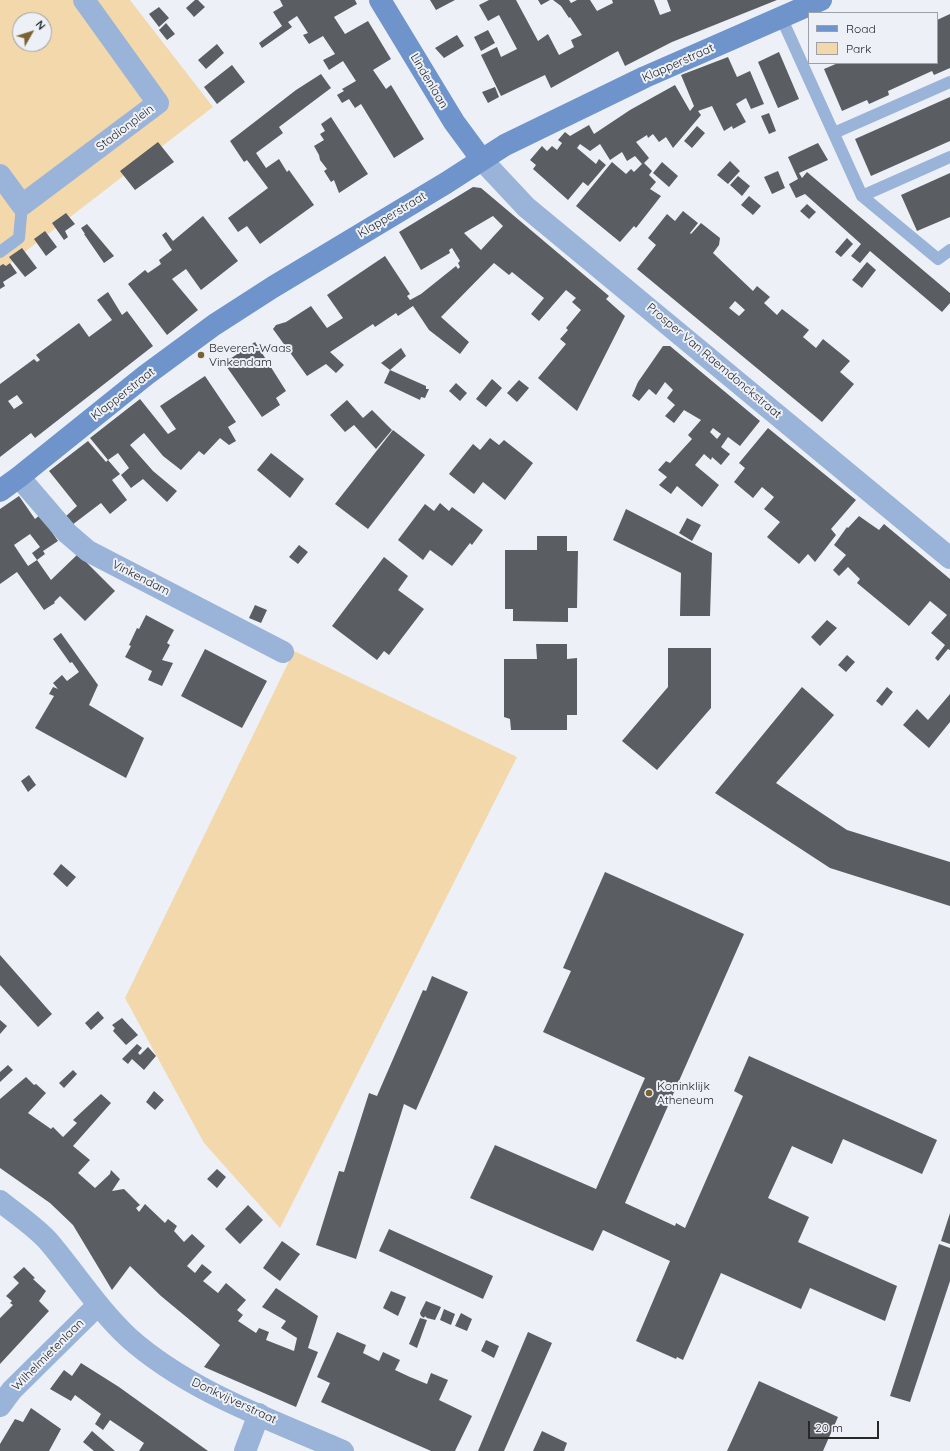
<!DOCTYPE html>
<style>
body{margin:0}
#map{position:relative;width:950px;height:1451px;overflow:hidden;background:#edf1f7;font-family:Quicksand,sans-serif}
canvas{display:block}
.legend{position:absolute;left:808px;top:12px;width:130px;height:52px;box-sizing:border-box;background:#edf1f7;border:1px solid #9da1a5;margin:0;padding:5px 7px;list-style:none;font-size:12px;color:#26282a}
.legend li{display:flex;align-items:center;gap:8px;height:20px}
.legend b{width:20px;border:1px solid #9da1a5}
.north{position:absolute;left:12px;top:12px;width:40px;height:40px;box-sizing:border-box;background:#edf1f7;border:1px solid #9da1a5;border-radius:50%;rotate:51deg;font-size:11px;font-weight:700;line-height:16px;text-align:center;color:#26282a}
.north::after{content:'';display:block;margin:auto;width:14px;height:18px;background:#7b6233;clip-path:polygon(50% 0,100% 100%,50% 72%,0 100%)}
.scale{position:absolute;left:808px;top:1421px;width:71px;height:18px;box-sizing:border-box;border:2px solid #26282a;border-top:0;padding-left:5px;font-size:12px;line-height:14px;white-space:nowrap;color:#26282a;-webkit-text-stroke:3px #edf1f7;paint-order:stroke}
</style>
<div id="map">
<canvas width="950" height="1451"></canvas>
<ul class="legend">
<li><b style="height:5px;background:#6f94cb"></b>Road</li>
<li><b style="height:11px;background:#f2d8ab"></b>Park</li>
</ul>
<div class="north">N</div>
<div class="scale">20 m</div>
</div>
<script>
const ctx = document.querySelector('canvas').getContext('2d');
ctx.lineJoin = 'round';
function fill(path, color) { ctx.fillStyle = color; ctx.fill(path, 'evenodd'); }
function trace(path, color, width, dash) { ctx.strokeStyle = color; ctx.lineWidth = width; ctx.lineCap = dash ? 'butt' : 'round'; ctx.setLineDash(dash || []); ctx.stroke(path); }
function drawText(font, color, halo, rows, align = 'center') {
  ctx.font = font + ' Quicksand,sans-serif'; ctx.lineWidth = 4; ctx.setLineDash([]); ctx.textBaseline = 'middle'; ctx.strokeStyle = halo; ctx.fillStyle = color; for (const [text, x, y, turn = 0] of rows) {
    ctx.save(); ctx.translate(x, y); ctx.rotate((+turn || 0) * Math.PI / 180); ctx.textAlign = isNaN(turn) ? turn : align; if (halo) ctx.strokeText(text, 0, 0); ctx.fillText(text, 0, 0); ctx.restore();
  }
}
const green = new Path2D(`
 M0,0H130L213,107L0,271ZM20,20H44V44H20Z
 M294,651L517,757L280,1228L204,1143L125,998Z`);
const building = new Path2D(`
 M195,0H198L205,7L194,17L186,8Z
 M280,0H355L357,4L334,17L345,34L368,21L391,59L373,70L386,89L391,85L424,139L394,158L361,104L355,108L349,99L342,103L337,95L344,91L342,89L356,81L343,61L329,70L323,60L335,54L323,36L309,44L303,35L308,33L297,16L288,22L292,27L262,48L259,43L282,26L273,12L283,6Z
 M430,0H455L436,10Z
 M489,0H516L538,41L548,34L559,55L574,47L571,40L582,35L570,17L569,18L561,6L553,0H569L571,3L577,0H590L597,11L613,3L612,0H654L660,15L671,11L667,0H777L672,42L625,66L618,51L551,88L545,75L501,96L481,55L497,47L501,57L517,49L499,15L488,21L479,5Z
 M538,0H550L541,5Z
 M159,7L169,18L159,27L149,14Z
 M950,14V68L934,75L932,71L888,91L889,95L869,104L867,100L842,111L824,69L838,63H937V20Z
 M166,23L175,34L167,40L159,30Z
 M488,30L495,43L481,51L474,37Z
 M457,35L464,46L444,58L435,48Z
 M217,44L224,53L206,69L198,60Z
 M779,52L799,99L778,108L758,62Z
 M728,57L737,77L750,71L764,104L751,109L746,98L736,104L746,122L733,129L732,126L724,131L712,106L698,111L701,115L673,148L666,137L659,142L653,134L648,138L647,135L636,142L649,158L644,163L652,171L649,175L656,182L650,189L661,196L636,228L634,226L620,242L576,206L612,162L626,174L631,169L634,172L642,164L635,156L627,161L622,152L610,160L600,144L590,151L580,144L577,148L596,164L599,159L606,165L588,186L583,182L568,200L533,169L536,165L530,160L542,146L547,151L552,146L557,150L562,143L558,140L565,132L570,136L589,125L594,134L630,110L675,85L690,111L694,106L681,75Z
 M232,65L245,82L217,104L204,87Z
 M321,74L331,88L279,127L283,133L256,153L266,168L279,159L287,172L289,170L314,205L260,244L247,226L238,232L228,218L268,188L247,160L244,162L230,141L296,90Z
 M495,87L499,97L488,103L482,92Z
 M950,97V141L871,176L855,139Z
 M769,113L776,131L769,134L761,116Z
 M331,117L368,174L339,193L334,180L331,182L324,171L327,169L320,160L319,155L314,146L324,140L320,134L325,131L321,124Z
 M697,126L705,133L692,148L684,141Z
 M158,142L174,162L135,190L120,171Z
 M818,143L828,160L799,173L802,178L807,172L950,293V303L942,312L870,251L860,263L851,256L861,244L805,194L796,198L789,184L798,179L788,157Z
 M730,161L740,171L728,184L717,175Z
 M662,162L678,176L669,187L653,173Z
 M778,171L785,188L772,194L764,177Z
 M950,173V217L917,231L901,195Z
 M738,176L750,186L742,196L730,185Z
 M473,187L481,188L609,296L606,299L625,316L577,411L538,378L566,344L560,339L568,330L566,328L581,310L572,302L576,298L566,290L539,321L531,314L544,298L512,272L509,275L494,263L441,317L469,342L460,354L429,330L413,306L398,316L396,313L375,327L373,324L330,352L344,365L336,373L326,364L307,376L273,329L276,325L286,322L311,306L327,328L343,318L327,295L385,256L410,294L407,296L410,300L421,294L456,266L458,269L460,267L458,263L460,261L452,248L449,250L450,253L421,270L399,232ZM493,216L503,226L481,250L464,233Z
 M749,196L761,206L753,215L741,205Z
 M807,204L816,212L809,219L800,211Z
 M683,211L698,223L690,233L691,234L701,223L720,238L719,245L713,253L753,291L757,286L770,297L764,303L777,315L782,309L809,330L803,337L816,348L823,339L850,361L840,372L854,384L822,422L637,269L656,245L648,238L667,214L675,221ZM735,301L745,310L739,316L729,308Z
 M66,213L75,224L65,231L68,237L64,240L52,223Z
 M203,216L238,261L201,290L186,269L172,279L198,310L167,335L128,284L145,270L148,273L161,264L159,260L172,250L162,235L166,232L173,241Z
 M87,224L114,256L104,263L84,234H85L81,228Z
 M45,231L57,247L46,256L34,239Z
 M847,238L853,244L841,257L835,252Z
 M22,248L37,268L25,277L9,257Z
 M867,262L876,270L862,288L852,280Z
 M10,263L17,273L3,282L5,286L0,289V266L3,264L6,266Z
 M108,292L122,315L127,311L153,346L35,438L31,433L0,457V384L34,359L37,362L40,360L36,355L79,323L89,337L112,320L97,300ZM17,395L23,403L14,409L8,401Z
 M255,342L286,391L276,398L280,405L262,417L224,363Z
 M663,346H670L760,421L740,446L728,437L721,447L730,454L721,465L712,457L711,460L704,454L695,465L719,485L702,507L677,486L671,494L659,485L667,477L658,470L666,461L670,463L692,439L688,435L701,420L684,410L674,423L665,416L675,405L667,398L673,390L665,382L656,395L649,389L639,401L632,396L638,382ZM713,428L721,434L717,439L710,432Z
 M401,348L406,356L390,370L381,363Z
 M390,370L426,386V389H429L425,398L421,397L420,400L384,383Z
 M205,376L236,422L228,427L236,441L229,445L220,438L204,455L199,451L181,470L163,456L144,433L130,445L153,471L177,491L167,502L143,479L131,488L121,475L129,468L118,453L108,460L90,438L140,399L168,434L176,429L160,406Z
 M492,379L502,388L486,407L476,399Z
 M519,380L529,388L517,402L507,393Z
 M456,383L467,393L460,401L449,391Z
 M347,400L363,418L372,410L392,430L376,449L354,425L345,432L330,415Z
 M768,428L856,500L831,529L836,535L815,562L808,554L799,564L767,537L780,522L764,509L774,497L762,487L753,498L734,482L745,468L739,463Z
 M393,430L425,455L368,529L335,504Z
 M490,438L499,445L504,440L533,463L505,500L483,482L474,494L449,474L473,444L480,450Z
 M88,441L106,462L108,460L120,474L112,480L127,500L110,514L101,503L72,525L64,518L77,506L49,471Z
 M271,453L304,479L290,498L257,470Z
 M19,496L35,519L40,515L58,541L43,551L45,554L37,560L51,580L78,554L115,591L85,621L60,596L54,602L55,603L44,610L17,572L0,584V509ZM30,534L40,547L32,553L37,560L28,566L14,545Z
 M440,503L449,511L452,507L483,530L472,545L470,543L452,566L430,550L423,560L398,540L425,504L434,511Z
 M626,509L712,553L710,616H680L681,573L613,540Z
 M859,516L879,530L884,524L950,579V650L948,649L938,661L935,658L945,645L931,633L947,615L930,601L909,626L857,583L860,579L848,567L839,576L833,570L846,555L834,545L847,527L848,528Z
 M687,518L701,525L692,541L679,533Z
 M537,536H567V551H578L577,608H568V622L513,621V609H505V550H537Z
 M299,545L308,552L298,564L289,557Z
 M384,557L408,576L398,590L424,609L389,655L384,651L377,660L332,626Z
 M255,605L267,610L261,623L249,618Z
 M146,615L174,630L167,643L170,645L162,660L173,663L162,686L148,680L152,671L125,657L131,646L129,645L137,628L139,629Z
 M827,620L837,628L820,646L811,637Z
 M61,633L98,685L89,705L144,738L126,778L35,728L54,696L49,694L53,687L58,689L53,683L62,675L67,681L79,672L72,662L70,663L53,639Z
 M536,644H567V659L577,658V715H567V730H511L510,719L504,717V659H537Z
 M668,648H711V708L657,770L622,741L668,687Z
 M205,649L267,681L242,728L181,696Z
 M847,655L855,662L846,672L838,665Z
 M802,687L834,715L776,783L847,830L950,862V906L830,868L715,793Z
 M887,687L893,692L882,706L876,701Z
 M950,694V722L929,748L903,725L917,709L928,720Z
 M29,775L36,785L28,792L21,781Z
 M61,864L76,877L67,887L53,874Z
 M605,872L744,934L625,1203L675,1226L676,1223L685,1228L743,1096L734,1091L749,1056L937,1140L922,1174L843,1139L832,1164L792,1146L768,1198L809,1217L798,1242L897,1286L885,1321L810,1288L801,1309L721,1273L683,1360L677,1357L676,1359L636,1341L670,1261L603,1230L593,1251L470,1198L495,1145L596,1189L645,1078L543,1032L571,971L563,968Z
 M0,955L52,1014L38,1027L0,985Z
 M432,976L468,992L416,1110L404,1104L356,1259L316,1245L339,1171L344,1172L369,1093L377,1096L423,990L426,991Z
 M98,1011L104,1018L91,1030L85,1023Z
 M122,1018L138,1035L126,1045L113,1031L115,1028L112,1025Z
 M0,1020L7,1026L0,1034Z
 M137,1044L142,1048L138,1053L140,1055L148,1047L156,1056L144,1070L132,1059L128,1064L122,1059Z
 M8,1065L13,1070L0,1082V1072Z
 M73,1070L77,1074L64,1088L59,1083Z
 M26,1077L34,1085L36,1084L46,1093L28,1113L51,1129L53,1127L63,1137L77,1123L73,1120L101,1094L111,1103L73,1146L90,1160L78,1173L95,1188L110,1174L111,1170L120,1179L112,1191L124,1189L140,1205L136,1208L139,1212L145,1204L165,1223L168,1219L177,1226L174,1231L184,1242L192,1234L205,1246L187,1266L195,1273L202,1264L212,1272L203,1281L218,1293L226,1283L246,1300L237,1310L243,1315L238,1321L256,1333L259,1328L269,1332L266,1340L294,1351L297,1338L281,1328L286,1321L262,1307L276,1288L318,1316L308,1348L318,1352L296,1407L204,1367L220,1345L161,1296L130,1266L112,1290L73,1225L50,1203L0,1168V1099Z
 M154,1091L164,1100L155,1110L146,1102Z
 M217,1169L226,1177L217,1188L207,1179Z
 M248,1205L263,1220L240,1244L225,1229Z
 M950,1213V1244L941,1241Z
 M389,1229L493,1276L483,1299L379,1251Z
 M282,1241L300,1254L280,1281L263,1268Z
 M939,1244L950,1248V1281L910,1402L890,1396Z
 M24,1267L35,1278L33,1279L46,1291L39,1301L49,1311L0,1364V1318L13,1305L10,1303L12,1301L6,1296L19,1283L13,1277Z
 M391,1291L406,1297L398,1316L383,1308Z
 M426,1301L441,1307L435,1320L427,1318L425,1316L424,1318L421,1316L420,1313Z
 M444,1309L455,1314L451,1325L440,1320Z
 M461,1313L472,1319L467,1331L455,1326Z
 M420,1318L427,1320L417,1348L409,1344Z
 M337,1332L366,1345L363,1353L379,1361L383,1352L400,1360L395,1370L410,1377L427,1384L431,1373L448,1380L439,1400L472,1416L455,1451H431L321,1402L330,1383L317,1377Z
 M528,1332L552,1343L504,1451H478Z
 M486,1340L499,1346L494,1358L481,1351Z
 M81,1363L119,1387L208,1451H139L144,1443L110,1420L103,1430L95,1424L101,1414L75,1395L71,1401L50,1389L64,1370L72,1376Z
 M759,1381L838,1417L823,1451H727Z
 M31,1408L61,1429L49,1451H0V1444L15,1419L23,1422Z
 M92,1431L107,1444L115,1451H94L83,1442Z
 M542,1431L567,1443L564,1451H533Z`);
const lane = new Path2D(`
 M781,17L862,196L938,259L950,250
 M834,133L950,82
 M862,196L950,157
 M0,252L19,238L22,205`);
const street = new Path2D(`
 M482,160L526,207L950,558
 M0,175L22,205L158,103L84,0
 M19,477L67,533L88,551L283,652
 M0,1201C16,1214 36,1227 49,1242C76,1274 98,1309 129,1338C190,1392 270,1419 343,1451
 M0,1406L12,1390L98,1305
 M245,1451L259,1414`);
const secondary = new Path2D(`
 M380,0L454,122L482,160
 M0,491L19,477L146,375L214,325L273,287L446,183L505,145L645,77L821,0`);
const markers = [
 [201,355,4,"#7b6233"],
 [649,1093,4,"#7b6233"]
];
const streetNames = [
 ["Klapperstraat",678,63,-24],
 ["Lindenlaan",429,81,59],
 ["Stadionplein",125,128,-37],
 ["Klapperstraat",392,215,-31],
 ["Prosper Van Raemdonckstraat",714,361,40],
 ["Klapperstraat",123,394,-38],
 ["Vinkendam",141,578,27],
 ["Wilhelmietenlaan",48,1355,-45],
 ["Donkvijverstraat",234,1401,25]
];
const poiNames = [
 ["Beveren-Waas",209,348],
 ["Vinkendam",209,362],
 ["Koninklijk",657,1086],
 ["Atheneum",657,1100]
];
fill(green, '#f2d8ab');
fill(building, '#5a5d62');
trace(lane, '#9ab3d9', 12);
trace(street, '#9ab3d9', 22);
trace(secondary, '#6f94cb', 22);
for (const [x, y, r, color] of markers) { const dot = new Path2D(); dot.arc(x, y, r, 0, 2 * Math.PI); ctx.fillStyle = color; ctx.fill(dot); trace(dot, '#edf1f7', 1.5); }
drawText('12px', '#26282a', '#edf1f7', streetNames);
drawText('12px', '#26282a', '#edf1f7', poiNames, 'left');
</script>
